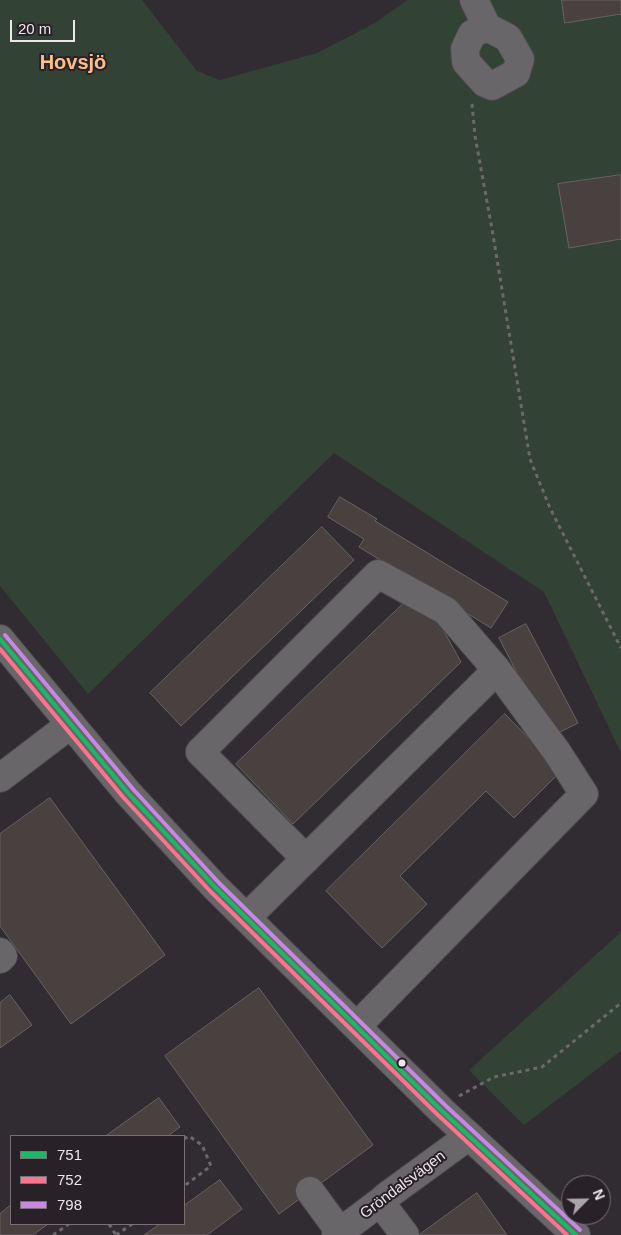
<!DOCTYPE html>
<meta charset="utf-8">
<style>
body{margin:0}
#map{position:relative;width:621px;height:1235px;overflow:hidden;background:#312c31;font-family:Helvetica,sans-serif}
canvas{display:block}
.legend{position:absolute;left:10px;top:1135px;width:175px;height:90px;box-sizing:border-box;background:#292128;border:1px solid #777076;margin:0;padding:6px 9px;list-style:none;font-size:15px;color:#ece6eb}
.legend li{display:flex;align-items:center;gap:10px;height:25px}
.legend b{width:25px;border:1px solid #777076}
.north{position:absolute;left:561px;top:1175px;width:50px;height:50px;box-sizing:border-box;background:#292128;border:1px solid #777076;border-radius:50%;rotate:67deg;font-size:14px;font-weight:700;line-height:20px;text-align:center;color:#ece6eb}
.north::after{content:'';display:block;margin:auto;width:18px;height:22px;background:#aba5aa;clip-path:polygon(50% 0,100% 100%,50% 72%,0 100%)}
.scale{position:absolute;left:10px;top:20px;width:65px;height:22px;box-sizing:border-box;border:2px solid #ece6eb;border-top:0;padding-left:6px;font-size:15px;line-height:18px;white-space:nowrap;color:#ece6eb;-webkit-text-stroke:4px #292128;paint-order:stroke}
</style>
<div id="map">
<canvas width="621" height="1235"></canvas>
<ul class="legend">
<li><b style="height:6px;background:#1ab867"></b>751</li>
<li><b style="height:6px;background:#fc738d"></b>752</li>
<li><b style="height:6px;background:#c787e3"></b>798</li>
</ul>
<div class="north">N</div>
<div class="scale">20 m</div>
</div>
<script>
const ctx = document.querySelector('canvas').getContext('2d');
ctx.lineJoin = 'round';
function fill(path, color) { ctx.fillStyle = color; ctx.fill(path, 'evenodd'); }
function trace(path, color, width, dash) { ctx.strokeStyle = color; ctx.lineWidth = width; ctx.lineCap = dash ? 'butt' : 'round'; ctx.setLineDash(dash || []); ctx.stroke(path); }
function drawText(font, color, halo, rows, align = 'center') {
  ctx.font = font + ' Helvetica,sans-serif'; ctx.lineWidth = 4; ctx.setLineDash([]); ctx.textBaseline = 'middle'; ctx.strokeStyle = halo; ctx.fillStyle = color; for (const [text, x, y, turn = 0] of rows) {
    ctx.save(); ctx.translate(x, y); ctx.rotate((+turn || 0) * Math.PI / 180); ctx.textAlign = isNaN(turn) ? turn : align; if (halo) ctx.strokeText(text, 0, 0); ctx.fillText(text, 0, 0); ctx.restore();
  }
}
const green = new Path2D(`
 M0,0H142L197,71L220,80L317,53L375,23L407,0H621V753L544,592L334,453L88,694L0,586Z
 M621,932V1051L524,1125L469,1070Z`);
const building = new Path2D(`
 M562,0H621V14L565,23Z
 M621,175V239L569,248L558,184Z
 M340,497L377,519L375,521L508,602L491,628L359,547L364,539L328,517Z
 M322,527L354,560L181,726L150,693Z
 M404,603L440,624L461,662L293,824L236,764Z
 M526,624L578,723L550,737L499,638Z
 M505,714L561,771L514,818L486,791L400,876L427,904L382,948L326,891Z
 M50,798L165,955L71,1024L0,926V834Z
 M259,988L373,1145L279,1214L165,1056Z
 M10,995L32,1025L0,1048V1003Z
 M159,1098L180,1127L168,1136H106Z
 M220,1180L242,1209L207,1235H144L160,1224H184V1206Z
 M477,1193L507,1235H419Z
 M11,1205V1224H48L33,1235H0V1214Z`);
const path = new Path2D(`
 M472,104L475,136L492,229L530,459L550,508L621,648
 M459,1096L494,1077L542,1067L621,1003
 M184,1139L189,1136L202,1145L211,1166L184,1186
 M109,1224L116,1235
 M53,1235L69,1224
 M116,1235L132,1224`);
const minor = new Path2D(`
 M474,0L487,27L472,34L465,49L466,62L485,83L492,86L516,73L520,59L508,38L487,27
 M0,639L128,793L215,887L442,1111L576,1235
 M0,778L71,724
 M246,918L497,670L446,611L378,574L200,752L306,859
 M0,952L3,956L0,959
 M357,1026L584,794L557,752L497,670
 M310,1191L340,1232
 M380,1202L405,1235
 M336,1235L380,1202L388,1195L469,1136`);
const bus1 = new Path2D(`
 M0,639L128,793L215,887L442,1111L576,1235`);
const bus2 = new Path2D(`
 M0,649L123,797L210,891L438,1115L567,1235`);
const bus3 = new Path2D(`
 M5,635L133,789L219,883L446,1106L580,1230`);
const markers = [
 [402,1063,4.5,"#ece6eb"]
];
const streetNames = [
 ["Gröndalsvägen",403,1185,-37]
];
const districtNames = [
 ["Hovsjö",73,63]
];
fill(green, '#324234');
fill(building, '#49413f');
trace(building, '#676364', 1);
trace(minor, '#4b484b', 30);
trace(path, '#6c686b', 3, [4, 4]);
trace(minor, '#696669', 28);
trace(bus1, '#1ab867', 4);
trace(bus2, '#fc738d', 4);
trace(bus3, '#c787e3', 4);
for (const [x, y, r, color] of markers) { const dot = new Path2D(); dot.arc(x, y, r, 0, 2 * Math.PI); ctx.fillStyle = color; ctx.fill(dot); trace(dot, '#292128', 2); }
drawText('15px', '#ece6eb', '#292128', streetNames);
drawText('bold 20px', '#fdbf88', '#292128', districtNames);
</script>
